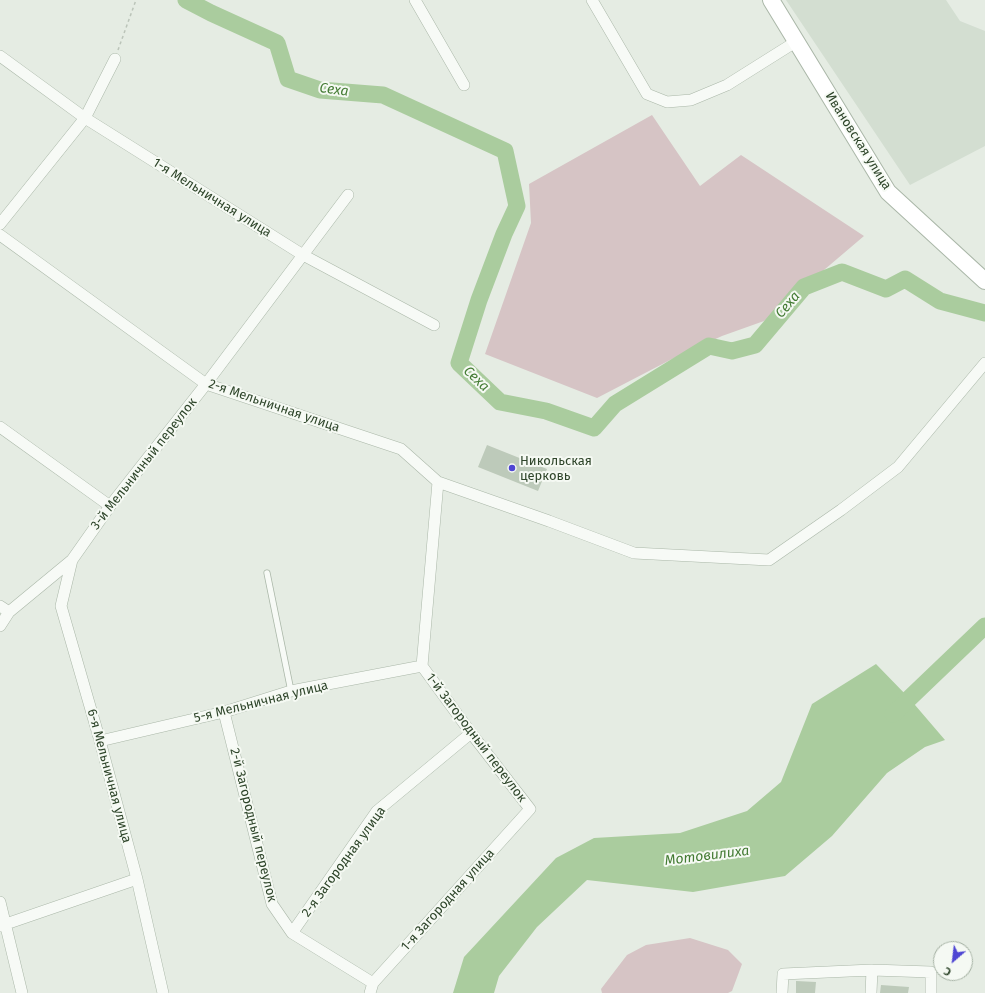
<!DOCTYPE html>
<meta charset="utf-8">
<style>
body{margin:0}
#map{position:relative;width:985px;height:993px;overflow:hidden;background:#e5ece3;font-family:"Fira Sans",sans-serif}
canvas{display:block}
.north{position:absolute;left:933px;top:941px;width:40px;height:40px;box-sizing:border-box;background:#f5f9f3;border:1px solid #a5b1a3;border-radius:50%;rotate:208deg;font-size:11px;font-weight:700;line-height:16px;text-align:center;color:#2e452a}
.north::after{content:'';display:block;margin:auto;width:14px;height:18px;background:#4f46d3;clip-path:polygon(50% 0,100% 100%,50% 72%,0 100%)}
</style>
<div id="map">
<canvas width="985" height="993"></canvas>
<div class="north">С</div>
</div>
<script>
const ctx = document.querySelector('canvas').getContext('2d');
ctx.lineJoin = 'round';
function fill(path, color) { ctx.fillStyle = color; ctx.fill(path, 'evenodd'); }
function trace(path, color, width, dash) { ctx.strokeStyle = color; ctx.lineWidth = width; ctx.lineCap = dash ? 'butt' : 'round'; ctx.setLineDash(dash || []); ctx.stroke(path); }
function drawText(font, color, halo, rows, align = 'center') {
  ctx.font = font + ' "Fira Sans",sans-serif'; ctx.lineWidth = 4; ctx.setLineDash([]); ctx.textBaseline = 'middle'; ctx.strokeStyle = halo; ctx.fillStyle = color; for (const [text, x, y, turn = 0] of rows) {
    ctx.save(); ctx.translate(x, y); ctx.rotate((+turn || 0) * Math.PI / 180); ctx.textAlign = isNaN(turn) ? turn : align; if (halo) ctx.strokeText(text, 0, 0); ctx.fillText(text, 0, 0); ctx.restore();
  }
}
const built = new Path2D(`
 M786,0H946L960,21L985,31V146L910,185Z`);
const green = new Path2D(`
 M652,115L700,186L741,155L864,236L764,321L722,336L672,359L597,398L485,354L531,223L529,184Z
 M690,938L728,950L742,964L732,991L728,993H602L601,989L627,955L646,945Z`);
const water = new Path2D(`
 M876,664L909,698L945,740L925,747L887,773L832,836L785,876L693,892L587,880L537,927L499,976L494,993H453L464,957L556,858L594,838L680,833L747,811L781,782L812,704Z`);
const river = new Path2D(`
 M186,0L211,13L277,43L288,79L320,90L383,95L505,151L517,206L504,234L479,300L459,363L500,402L546,411L594,428L615,404L709,346L732,351L755,345L804,287L842,272L886,289L905,279L940,301L985,313
 M893,714L985,626`);
const building = new Path2D(`
 M487,445L547,469L538,491L478,467Z
 M796,981L816,982L815,993H796Z
 M881,985L909,987L908,993H880Z`);
const path = new Path2D(`
 M118,50L136,0`);
const lane = new Path2D(`
 M267,573L291,691`);
const street = new Path2D(`
 M415,0L464,85
 M592,0L647,94L667,102L691,100L727,85L797,41
 M0,56L85,118L303,255L434,325
 M0,224L85,118L115,59
 M0,235L206,384L401,449L438,482L549,521L634,553L769,560L841,510L898,467L985,363
 M0,427L110,506
 M72,560L61,606L100,741L137,879L163,993
 M0,606L9,612
 M0,626L9,612L72,560L110,506L206,384L348,195
 M422,666L438,482
 M224,712L272,904L292,933L373,983
 M100,741L224,712L291,691L422,666
 M0,902L22,993
 M0,926L137,879
 M292,933L377,811L471,733
 M370,993L373,983L530,809L471,733L422,666
 M782,993L783,974L872,970L931,972V993
 M871,993L872,970`);
const secondary = new Path2D(`
 M771,0L888,192L985,281`);
const markers = [
 [512,468,4,"#4f46d3"]
];
const streetNames = [
 ["Ивановская улица",858,141,58],
 ["1-я Мельничная улица",212,198,32],
 ["2-я Мельничная улица",274,406,19],
 ["3-й Мельничный переулок",144,464,-52],
 ["5-я Мельничная улица",261,702,-14],
 ["1-й Загородный переулок",476,738,53],
 ["6-я Мельничная улица",109,776,75],
 ["2-й Загородный переулок",253,825,76],
 ["2-я Загородная улица",344,862,-54],
 ["1-я Загородная улица",448,900,-48]
];
const poiNames = [
 ["Никольская",520,461],
 ["церковь",520,476]
];
const waterNames = [
 ["Сеха",334,90,7],
 ["Сеха",788,305,-50],
 ["Сеха",476,379,43],
 ["Мотовилиха",707,856,-7]
];
fill(built, '#d3ded1');
fill(green, '#d6c4c5');
fill(water, '#aacc9e');
trace(river, '#aacc9e', 17);
fill(building, '#bdcaba');
trace(lane, '#aab7a8', 7);
trace(street, '#aab7a8', 12);
trace(secondary, '#aab7a8', 18);
trace(path, '#bbc4b9', 1.5, [3, 3]);
trace(lane, '#f7faf6', 5.5);
trace(street, '#f7faf6', 11);
trace(secondary, '#fff', 16);
for (const [x, y, r, color] of markers) { const dot = new Path2D(); dot.arc(x, y, r, 0, 2 * Math.PI); ctx.fillStyle = color; ctx.fill(dot); trace(dot, '#f5f9f3', 1.5); }
drawText('13px', '#2e452a', '#f5f9f3', streetNames);
drawText('13px', '#2e452a', '#f5f9f3', poiNames, 'left');
drawText('italic 14px', '#437b33', '#f5f9f3', waterNames);
</script>
